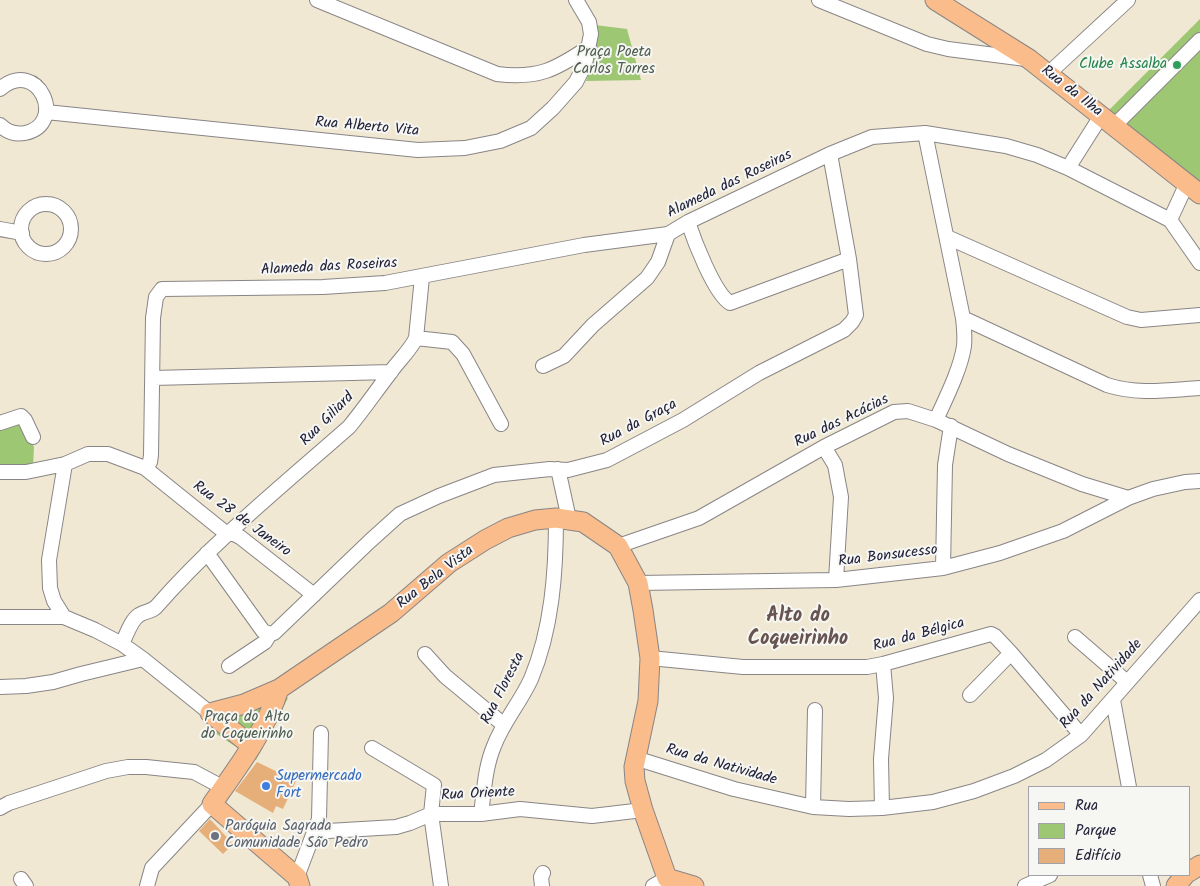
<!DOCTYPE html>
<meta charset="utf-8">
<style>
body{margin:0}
#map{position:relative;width:1200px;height:886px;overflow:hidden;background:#f0e8d2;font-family:Kalam,sans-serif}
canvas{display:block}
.legend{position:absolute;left:1028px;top:786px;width:162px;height:90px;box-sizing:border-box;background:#f6f6f2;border:1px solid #a1a1a9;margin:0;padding:6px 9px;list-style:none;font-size:15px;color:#22223b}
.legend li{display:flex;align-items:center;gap:10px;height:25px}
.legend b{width:25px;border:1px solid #a1a1a9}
</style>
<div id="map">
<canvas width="1200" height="886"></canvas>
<ul class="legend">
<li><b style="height:6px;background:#f9bc8a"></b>Rua</li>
<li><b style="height:14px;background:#9dc773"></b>Parque</li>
<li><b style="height:14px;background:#e6ae78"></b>Edifício</li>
</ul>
</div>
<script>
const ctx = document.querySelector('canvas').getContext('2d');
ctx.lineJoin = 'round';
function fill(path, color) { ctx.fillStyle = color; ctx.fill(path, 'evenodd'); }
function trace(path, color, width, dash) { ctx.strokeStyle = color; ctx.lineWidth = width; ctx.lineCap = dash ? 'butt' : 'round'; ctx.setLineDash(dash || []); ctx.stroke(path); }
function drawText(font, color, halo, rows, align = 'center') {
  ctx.font = font + ' Kalam,sans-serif'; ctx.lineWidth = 4; ctx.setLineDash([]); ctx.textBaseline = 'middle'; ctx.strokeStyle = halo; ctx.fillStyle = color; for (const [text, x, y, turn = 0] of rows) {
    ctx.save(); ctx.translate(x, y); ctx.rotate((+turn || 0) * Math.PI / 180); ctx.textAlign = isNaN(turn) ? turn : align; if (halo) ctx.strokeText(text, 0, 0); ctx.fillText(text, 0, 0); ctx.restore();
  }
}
const green = new Path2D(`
 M1200,19V184L1108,111Z
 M595,25L627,29L641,80L586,81L597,52Z
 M20,420L34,447L33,468L0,472V423Z
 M275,691L288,698L256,760L215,733L209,718Z`);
const building = new Path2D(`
 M257,762L296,781L283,809L276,806L273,813L235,791Z
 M210,819L233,844L223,854L199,831Z`);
const minor = new Path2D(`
 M317,0L497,74C538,79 555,70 589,47
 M819,0L927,44L948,49L1026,59
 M1048,74L1128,0
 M0,89C38,56 68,124 25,133C15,135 7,132 0,125
 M46,112L418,150L465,148L500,141L531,128L553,108L576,82L585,64L591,34L589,22L576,0
 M1114,126L1200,40
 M925,133L963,318C964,327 965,336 964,346C961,368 946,398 936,420
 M1068,168L1101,116
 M1187,183L1170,220L1200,263
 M21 229a25 25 0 1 1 50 0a25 25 0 1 1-50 0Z
 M688,222C694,240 714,293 730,303L849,259
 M0,229L22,233
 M947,237L1127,317L1141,320L1200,315
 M963,318L1107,385C1138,395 1168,390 1200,388
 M416,338L452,342L463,354L501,424
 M543,366L564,356L593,325L647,278L658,262L668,234
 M153,378L391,372
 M0,423L21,416L25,420L33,437
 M824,447L835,465L841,497L836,580
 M145,468L150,462L151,455L153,318L156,297L162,289L323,287L385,283L584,245L668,234L688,222L830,154L872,137L925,133L1006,146L1037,155L1068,168L1170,220
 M558,469L569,519
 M0,472H26L65,464L88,454H108L145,468L227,534H234L240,537L314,595
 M618,546L699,518L824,447L894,412L908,411L936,420L1008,454L1082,484L1128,498
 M207,553L263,631L270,634L274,633L370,541L400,514L439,496L494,475L550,469L568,470L607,460L683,420L759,373L844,330L852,322L856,315L849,259L830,154
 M943,568L945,465L951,426
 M638,583L836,580L943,568L1000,553L1063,531L1128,498L1153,489L1185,482L1200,481
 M0,617H64L95,630L122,644L143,659L210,713
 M64,617L54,601L50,588L49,560L65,464
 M1075,637L1127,682
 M122,644C126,636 131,620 139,615C145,611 151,612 156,607C214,541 283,485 349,427C364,409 376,391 390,373C398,361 410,351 416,338L422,277
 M425,654L445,676L504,725
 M650,658L743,667H867L883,664L991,634L995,636L1011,653L1081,735
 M229,666L265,642L270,634
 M0,687L26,686L53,682L81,674L143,659
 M970,695L1011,653
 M1113,700L1129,787
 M372,748L434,785L431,814L441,886
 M635,758L734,789L813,807L849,809L882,808L933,802L974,791L1014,776L1046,760L1081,735L1200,600
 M813,807L815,710
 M0,808L9,803L106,771L128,767H146L194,772L224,788
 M882,808L881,759L886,698L883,664
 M481,814C484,792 485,767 494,746C503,722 520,703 531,679C552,629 556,572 556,518
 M316,829L328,831L396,827L410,823L431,814H481L520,809L592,816L643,810
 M1150,875L1153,886
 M297,877L319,819L321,733
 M21,879L26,886
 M147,886L152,868L212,804
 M542,886L541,877L543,873
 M653,886L667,878
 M1025,886L1050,875`);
const major = new Path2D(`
 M935,0L1029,59L1200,194
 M279,689C265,732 238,767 212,804L297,877L300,886
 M210,713L244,704L279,689L391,613L449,563L485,540L508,528L535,520L556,518L583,522L618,546L638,583L643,610L650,658L648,701L634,767L635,781L643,810L667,878L694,886
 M210,713L252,746
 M1189,872L1200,865
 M1176,886L1185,875`);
const markers = [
 [1177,65,5,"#2e9e5b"],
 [266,786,5,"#3f7fe0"],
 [215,836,5,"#6b7280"]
];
const parkNames = [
 ["Praça Poeta",614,53],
 ["Carlos Torres",614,70],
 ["Praça do Alto",247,718],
 ["do Coqueirinho",247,735]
];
const leisureNames = [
 ["Clube Assalba",1167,65]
];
const streetNames = [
 ["Rua da Ilha",1071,92,38],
 ["Rua Alberto Vita",367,128,5],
 ["Alameda das Roseiras",730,185,-26],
 ["Alameda das Roseiras",329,268,-3],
 ["Rua Giliard",328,420,-45],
 ["Rua das Acácias",842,422,-26],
 ["Rua da Graça",639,424,-28],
 ["Rua 28 de Janeiro",241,520,36],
 ["Rua Bonsucesso",888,557,-7],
 ["Rua Bela Vista",436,578,-38],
 ["Rua da Bélgica",919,636,-15],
 ["Rua da Natividade",1102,685,-48],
 ["Rua Floresta",504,689,-63],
 ["Rua da Natividade",721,766,16],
 ["Rua Oriente",478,795,-3]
];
const shopNames = [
 ["Supermercado",276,777],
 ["Fort",276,794]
];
const worshipNames = [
 ["Paróquia Sagrada",225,827],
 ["Comunidade São Pedro",225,844]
];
const districtNames = [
 ["Alto do",798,618],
 ["Coqueirinho",798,641]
];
fill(green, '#9dc773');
fill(building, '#e6ae78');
trace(minor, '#898586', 16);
trace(major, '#898586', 21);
trace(minor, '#fff', 14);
trace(major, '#f9bc8a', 19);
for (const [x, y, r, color] of markers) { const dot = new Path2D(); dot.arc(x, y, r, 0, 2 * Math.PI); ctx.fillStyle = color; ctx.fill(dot); trace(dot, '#f6f6f2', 2); }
drawText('15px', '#4d5c4f', '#f6f6f2', parkNames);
drawText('15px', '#27864d', '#f6f6f2', leisureNames, 'right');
drawText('15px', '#22223b', '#f6f6f2', streetNames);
drawText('15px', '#366cbe', '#f6f6f2', shopNames, 'left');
drawText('15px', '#5b616d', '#f6f6f2', worshipNames, 'left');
drawText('bold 20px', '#675350', '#f6f6f2', districtNames);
</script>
